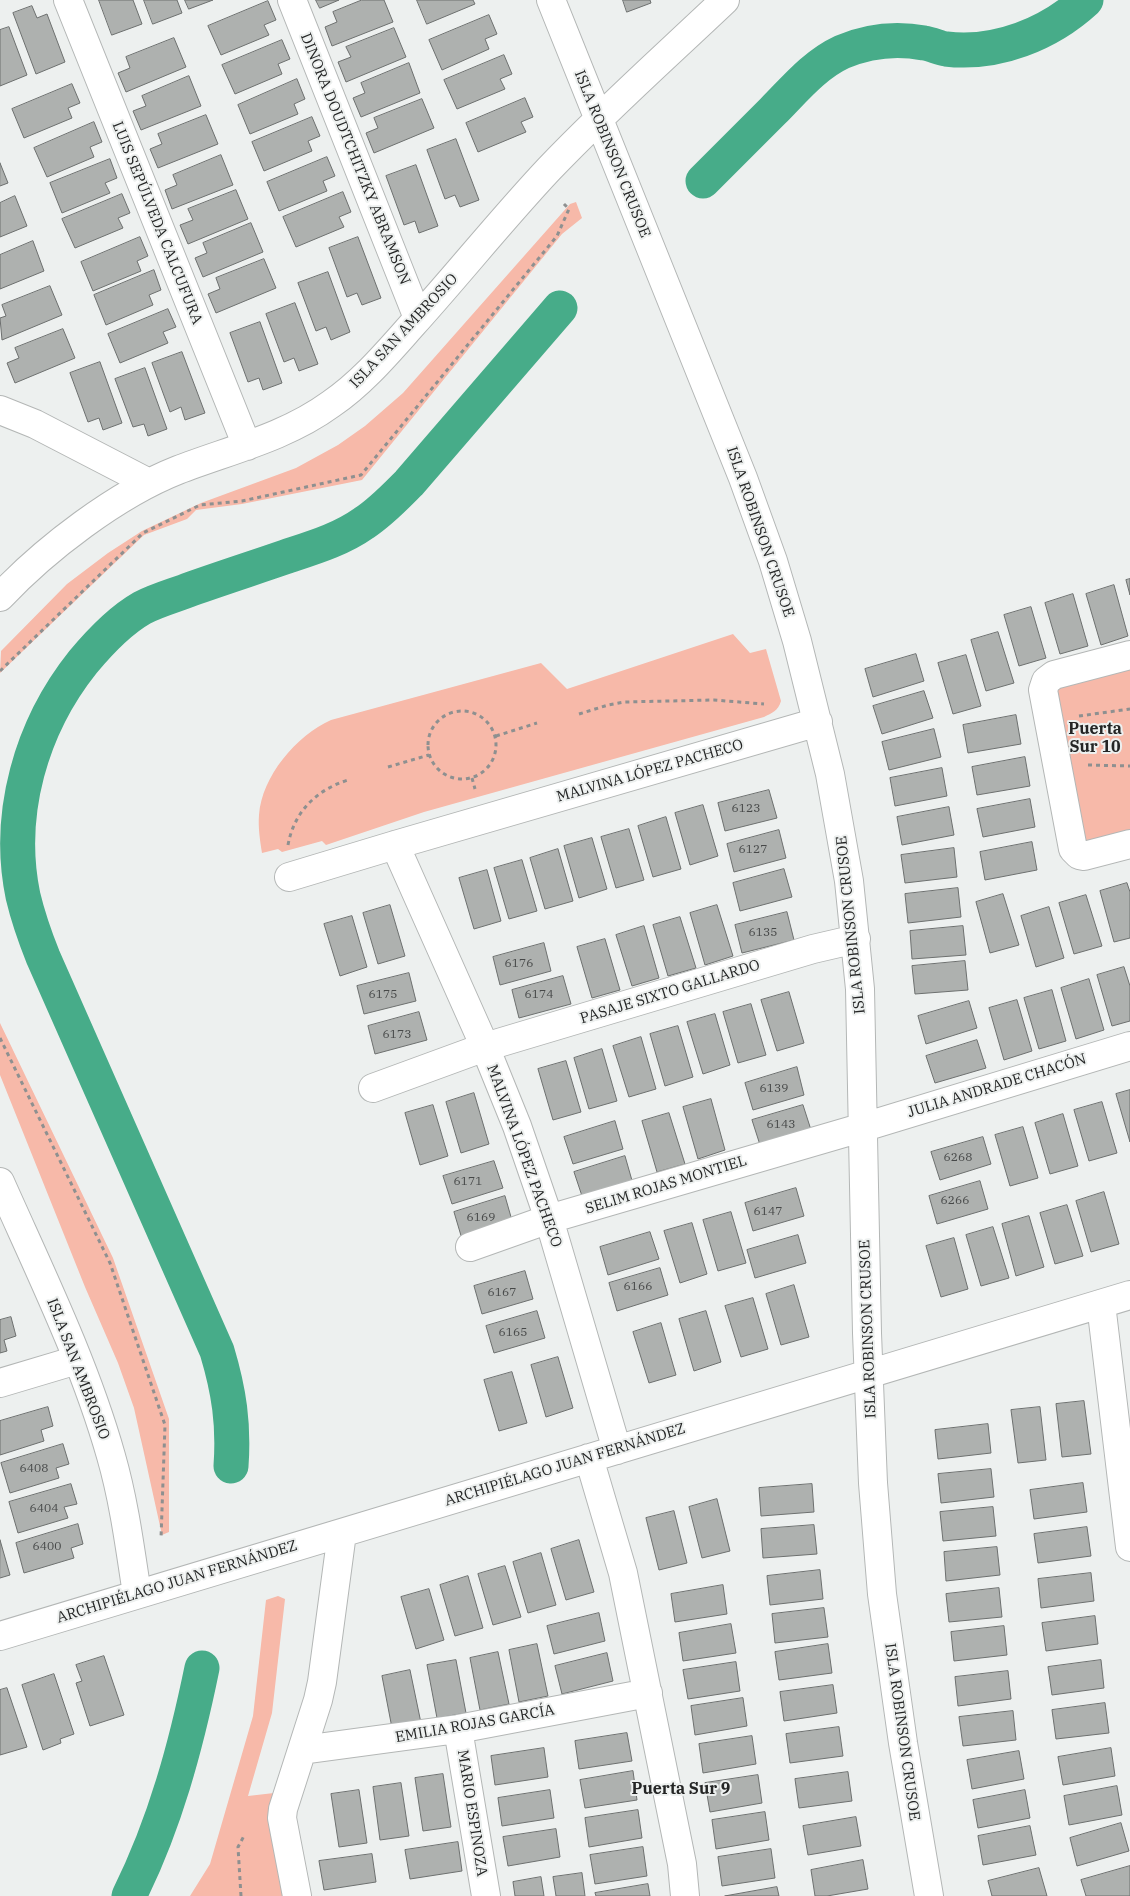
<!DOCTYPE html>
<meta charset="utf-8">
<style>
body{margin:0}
canvas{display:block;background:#edf0ef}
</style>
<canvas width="1130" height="1896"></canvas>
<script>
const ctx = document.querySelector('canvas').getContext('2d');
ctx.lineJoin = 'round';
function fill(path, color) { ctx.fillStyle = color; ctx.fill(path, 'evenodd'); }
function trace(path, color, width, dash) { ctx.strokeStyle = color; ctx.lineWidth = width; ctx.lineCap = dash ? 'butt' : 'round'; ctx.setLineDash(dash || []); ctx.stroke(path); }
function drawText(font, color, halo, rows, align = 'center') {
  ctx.font = font + ' "IBM Plex Serif",serif'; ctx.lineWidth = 4; ctx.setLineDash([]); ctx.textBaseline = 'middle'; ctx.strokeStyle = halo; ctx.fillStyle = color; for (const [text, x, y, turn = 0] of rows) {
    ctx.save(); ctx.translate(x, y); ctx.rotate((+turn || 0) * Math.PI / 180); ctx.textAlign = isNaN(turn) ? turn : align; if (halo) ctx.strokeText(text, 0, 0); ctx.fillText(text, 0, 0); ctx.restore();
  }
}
const green = new Path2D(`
 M576,202L582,218L562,234L362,480L242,504L196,510L187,519L144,535L0,673L1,651L67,584L108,553L142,531L201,503L296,468L338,445L365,426L403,393L570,204Z
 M733,634L750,653L766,649L781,701C778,711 772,713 764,717L424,812L326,845L322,841L282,852L278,849L262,853C260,840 258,828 259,815C262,776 296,736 331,720L541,663L567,689Z
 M1130,664V833L1085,846L1055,688Z
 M0,1023L113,1258L169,1419V1532L162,1535L134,1408L118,1363L85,1287L0,1075Z
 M278,1596L285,1599L272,1713L248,1796L274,1793L285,1896H190L210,1864L253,1716L266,1600Z`);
const canal = new Path2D(`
 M703,181C726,158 750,134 773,111C794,90 814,65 842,52C868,41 897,38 924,43C932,44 939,48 946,49C997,55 1049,34 1086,0
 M231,1466C234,1424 229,1391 217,1351L43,957C35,937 28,917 23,896C6,814 31,727 83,662C98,644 121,620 142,608C157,600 176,595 191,589C222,578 253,568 285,557C312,548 340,540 364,523C381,512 395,497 409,483L560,308
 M129,1896C165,1824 186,1746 202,1668`);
const building = new Path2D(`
 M99,0H133L142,24L112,35Z
 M144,0H177L182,13L153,24Z
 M185,0H213L189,9Z
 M316,0H339L320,8Z
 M362,0H384L393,22L332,46L325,27L337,22L333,12Z
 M417,0H473L475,4L427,24Z
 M623,0H650L651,3L627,12Z
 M268,1L276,20L264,25L269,35L221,55L208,26Z
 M32,6L37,18L47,14L65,62L36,74L13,13Z
 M489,15L497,34L485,39L489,49L442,70L429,40Z
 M9,27L27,75L0,86V30Z
 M394,28L406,57L346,82L338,62L351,57L346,47Z
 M174,38L186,67L126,92L118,73L130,68L126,57Z
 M282,40L290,59L278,64L282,74L235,94L222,65Z
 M504,55L512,74L500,79L505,89L457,109L444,80Z
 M409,63L420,93L361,117L353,98L365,93L361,83Z
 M189,76L201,106L141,130L133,111L146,106L142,96Z
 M297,79L305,99L294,104L298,114L250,134L238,105Z
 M72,84L80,103L68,108L72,118L24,138L12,109Z
 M525,98L533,117L521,122L526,132L478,152L466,123Z
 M422,99L434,128L374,153L366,133L378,128L374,118Z
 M206,115L218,144L158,168L150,149L162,144L158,134Z
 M312,117L320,136L308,141L312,151L264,171L252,142Z
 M94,122L102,142L90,147L94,157L47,177L34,148Z
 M456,139L479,200L460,207L455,195L445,199L427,150Z
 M221,155L233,185L172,209L165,190L177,185L173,175Z
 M327,157L335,176L323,181L327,191L279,211L267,182Z
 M110,159L117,178L105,183L110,193L62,213L50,183Z
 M0,163L8,183L0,186Z
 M416,165L438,226L419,233L415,221L404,225L386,176Z
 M236,190L248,219L188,244L180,225L193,220L188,209Z
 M343,192L351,212L339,217L344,227L296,247L283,217Z
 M122,194L130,213L118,218L123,228L75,248L62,219Z
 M15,196L27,226L0,237V203Z
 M251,223L263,252L203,277L195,258L207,253L203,243Z
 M140,237L148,256L137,261L141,271L93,291L81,262Z
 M358,237L381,298L362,305L357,293L347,297L329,248Z
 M33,241L44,271L0,289V255Z
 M264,259L276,288L216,313L208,294L220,289L216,278Z
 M154,270L161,290L149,295L153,305L106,325L94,295Z
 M328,272L350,332L331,340L326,327L316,331L298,283Z
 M50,286L62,315L2,340L0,318L6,316L2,305Z
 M295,303L318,364L299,371L294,358L284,362L266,314Z
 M168,309L176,327L163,332L168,343L120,363L108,334Z
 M260,322L282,383L263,390L259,378L248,382L230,333Z
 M63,329L75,358L15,383L7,363L19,358L15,348Z
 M182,352L205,413L185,420L181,407L170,412L152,363Z
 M100,362L122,423L103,430L99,418L88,422L70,373Z
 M145,368L167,429L148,436L144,424L133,427L115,379Z
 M1130,579V595L1126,580Z
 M1114,585L1128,636L1101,645L1086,594Z
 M1073,594L1088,646L1060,654L1045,603Z
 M1031,607L1046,658L1019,666L1004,615Z
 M998,632L1014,683L986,691L971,640Z
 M916,654L924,681L873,697L865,669Z
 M966,655L981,706L953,714L938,663Z
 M924,691L933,718L882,734L873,706Z
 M1016,715L1021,744L968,753L963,725Z
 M934,729L941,757L889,770L882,742Z
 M1025,757L1030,786L977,795L972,767Z
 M942,768L947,796L895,806L890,778Z
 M769,790L777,818L725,831L718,803Z
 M1030,799L1035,827L983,837L977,809Z
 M703,805L718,856L690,865L675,813Z
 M949,807L954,835L902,845L897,817Z
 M666,817L681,869L653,877L638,826Z
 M629,829L644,880L616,888L601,837Z
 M779,830L786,858L734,872L727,844Z
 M592,838L607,889L579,898L564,846Z
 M1032,842L1037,870L985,880L980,852Z
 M954,848L957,877L905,883L901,855Z
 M558,849L573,901L545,909L530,858Z
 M522,860L537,911L509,919L494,868Z
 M784,869L792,897L740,911L733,883Z
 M487,870L501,921L474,929L459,878Z
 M1127,883L1130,892V938L1114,942L1100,891Z
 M958,888L961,917L908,923L905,894Z
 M1003,894L1019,945L990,953L976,902Z
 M1086,895L1102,946L1074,954L1059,903Z
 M390,905L405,956L378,964L363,913Z
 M717,905L733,956L705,965L690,913Z
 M1049,907L1064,958L1036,967L1021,916Z
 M787,912L794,940L742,953L735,925Z
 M352,916L367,967L340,976L324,924Z
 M680,917L696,968L668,976L653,925Z
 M644,926L659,978L632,986L616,935Z
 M963,926L966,955L912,959L910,931Z
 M605,939L620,990L592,998L577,947Z
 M544,943L551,971L500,985L493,957Z
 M965,961L968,990L915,994L912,966Z
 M1124,967L1130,986V1021L1112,1026L1097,975Z
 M409,973L416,1001L364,1014L357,986Z
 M563,976L571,1004L519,1018L512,990Z
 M1089,979L1104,1030L1076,1039L1061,988Z
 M1052,990L1066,1041L1039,1049L1024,998Z
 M789,992L804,1043L777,1051L761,1000Z
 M1017,1000L1032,1051L1004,1060L989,1008Z
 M969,1001L977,1028L926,1044L918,1016Z
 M751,1004L766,1055L738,1063L723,1012Z
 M419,1012L427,1040L375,1054L368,1026Z
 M715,1014L730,1065L703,1074L687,1022Z
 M678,1026L693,1077L665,1086L650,1034Z
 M641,1037L656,1089L629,1097L613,1046Z
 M977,1040L986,1068L935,1083L926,1056Z
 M602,1049L617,1101L589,1109L574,1058Z
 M566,1061L581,1112L553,1120L538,1069Z
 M797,1067L804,1095L753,1110L745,1083Z
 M1130,1090V1142L1116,1094Z
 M474,1093L489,1144L461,1153L446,1102Z
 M711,1099L725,1150L698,1159L683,1107Z
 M1102,1102L1117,1153L1089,1161L1074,1110Z
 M433,1105L448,1156L420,1165L405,1113Z
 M803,1105L812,1133L761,1148L752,1120Z
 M669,1113L685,1164L657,1172L642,1121Z
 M1063,1114L1078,1166L1050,1174L1035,1123Z
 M615,1121L623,1149L573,1164L564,1137Z
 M1023,1127L1038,1178L1010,1186L995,1135Z
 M983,1137L991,1164L940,1180L931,1152Z
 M625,1156L633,1184L583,1199L574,1172Z
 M494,1161L503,1188L452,1204L443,1176Z
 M980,1181L988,1209L937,1224L929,1196Z
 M796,1188L804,1216L753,1231L745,1203Z
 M1104,1192L1119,1244L1091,1252L1076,1201Z
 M505,1196L513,1224L462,1239L454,1212Z
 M1067,1205L1083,1256L1055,1264L1040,1213Z
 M731,1212L746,1263L718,1271L703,1220Z
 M1029,1216L1044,1267L1016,1276L1002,1224Z
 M692,1223L707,1274L680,1283L664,1231Z
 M993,1227L1009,1278L981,1286L966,1235Z
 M650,1232L659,1259L608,1275L600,1247Z
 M798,1235L806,1263L755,1278L747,1250Z
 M954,1238L968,1289L941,1297L926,1246Z
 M660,1268L668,1295L617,1311L609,1283Z
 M525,1271L533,1299L482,1314L474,1286Z
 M794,1285L809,1337L781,1345L766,1294Z
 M753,1298L768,1349L741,1357L725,1306Z
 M537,1311L545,1338L494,1353L486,1326Z
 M706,1311L721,1362L694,1371L679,1319Z
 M11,1317L16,1336L4,1340L7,1351L0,1353V1320Z
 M661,1323L676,1375L649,1383L633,1332Z
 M558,1357L573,1408L546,1417L531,1365Z
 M512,1372L527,1423L499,1431L484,1380Z
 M1084,1401L1091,1454L1062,1457L1056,1404Z
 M48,1407L53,1426L41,1430L44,1441L0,1455V1421Z
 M1040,1407L1046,1460L1018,1463L1011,1410Z
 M988,1424L991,1453L938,1459L935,1430Z
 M63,1444L69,1464L56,1468L59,1478L10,1493L1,1463Z
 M991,1469L994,1497L941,1503L938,1474Z
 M1083,1483L1087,1512L1034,1519L1030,1490Z
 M71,1484L77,1504L64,1507L68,1518L18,1533L9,1502Z
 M812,1484L814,1512L761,1516L759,1488Z
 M717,1499L730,1551L702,1558L689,1507Z
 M993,1507L996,1536L943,1541L940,1512Z
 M674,1511L687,1563L659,1570L646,1518Z
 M78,1524L83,1544L71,1548L74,1558L24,1573L16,1543Z
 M814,1525L817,1554L763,1558L761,1529Z
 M1087,1527L1091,1556L1038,1563L1034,1534Z
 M0,1540L10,1575L0,1578Z
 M579,1540L594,1592L566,1600L551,1549Z
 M997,1547L1000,1575L946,1581L944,1552Z
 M541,1553L556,1605L528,1613L513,1562Z
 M505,1566L521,1617L493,1625L478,1574Z
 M820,1570L823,1599L770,1605L767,1576Z
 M1091,1573L1094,1601L1041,1608L1038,1579Z
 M468,1576L483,1628L455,1636L440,1585Z
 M723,1585L727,1614L675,1622L671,1594Z
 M999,1588L1002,1617L949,1622L946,1594Z
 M429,1589L444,1640L416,1649L401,1597Z
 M824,1608L828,1637L775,1643L772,1614Z
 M599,1613L605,1641L554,1654L547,1626Z
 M1095,1616L1098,1644L1046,1651L1042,1623Z
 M731,1624L736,1653L683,1661L679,1633Z
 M1004,1626L1007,1655L954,1661L951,1632Z
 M537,1644L548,1696L519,1702L509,1650Z
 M828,1644L832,1673L779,1680L775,1652Z
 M498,1652L509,1704L480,1710L470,1658Z
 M607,1653L613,1681L562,1694L555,1666Z
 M104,1656L124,1715L90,1726L76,1683L82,1681L76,1665Z
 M456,1660L466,1713L437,1718L427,1665Z
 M1101,1660L1104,1688L1052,1695L1048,1667Z
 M736,1662L740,1691L688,1699L683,1670Z
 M410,1670L421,1723L392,1728L382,1676Z
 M1008,1671L1011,1699L958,1706L955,1677Z
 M54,1674L74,1734L60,1739L61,1743L43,1750L22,1685Z
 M833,1685L837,1713L784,1721L780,1692Z
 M7,1688L27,1747L0,1755V1690Z
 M743,1698L747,1726L695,1735L691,1706Z
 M1105,1703L1109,1733L1056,1739L1052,1710Z
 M1013,1711L1016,1740L963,1746L959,1717Z
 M839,1727L843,1756L790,1763L786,1734Z
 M627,1733L632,1761L579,1769L575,1741Z
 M752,1736L756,1764L703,1773L699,1744Z
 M544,1748L548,1777L495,1785L491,1756Z
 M1111,1748L1115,1776L1063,1785L1058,1757Z
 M1019,1751L1024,1779L972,1789L967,1760Z
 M633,1771L637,1800L585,1808L580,1780Z
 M848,1772L852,1801L799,1808L795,1779Z
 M443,1774L451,1827L423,1831L415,1778Z
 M758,1775L762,1803L710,1812L705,1783Z
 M401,1783L409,1836L380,1840L373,1787Z
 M1117,1786L1122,1815L1069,1825L1064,1796Z
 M359,1790L367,1843L339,1847L331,1794Z
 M550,1790L554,1818L502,1826L498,1798Z
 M1025,1790L1030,1818L978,1828L973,1800Z
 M638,1810L642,1838L589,1847L585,1818Z
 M765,1812L769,1840L716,1849L712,1820Z
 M856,1817L861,1846L808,1855L803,1826Z
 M1121,1823L1129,1851L1077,1866L1070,1838Z
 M1030,1826L1036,1855L983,1865L978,1836Z
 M556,1829L560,1857L508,1866L503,1837Z
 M458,1842L462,1871L410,1879L405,1850Z
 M643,1847L647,1876L595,1884L590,1855Z
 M771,1849L775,1878L722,1886L718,1857Z
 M372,1854L376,1882L324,1890L319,1861Z
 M863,1860L868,1889L827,1896H815L811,1870Z
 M1130,1866V1896H1086L1081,1880Z
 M1039,1868L1047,1896H992L988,1881Z
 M582,1873L585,1896H556L553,1877Z
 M541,1877L544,1896H515L513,1882Z
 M648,1884L650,1896H596L595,1893Z
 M777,1887L779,1896H725Z`);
const path = new Path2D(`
 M0,671L143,533L200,505L242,501L361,475L557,236L569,209L562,202
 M428 745a34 34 0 1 1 68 0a34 34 0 1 1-68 0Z
 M579,714L608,705L624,702L714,700L764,704
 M1079,716L1130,709
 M496,736L537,723
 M1088,765L1130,766
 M388,767L429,755
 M472,778L475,789
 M288,845C294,812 316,790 348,780
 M0,1038L110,1263L165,1425L161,1538
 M241,1896L238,1847L245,1834`);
const minor = new Path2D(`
 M68,0L247,446
 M292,0L418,318
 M551,0L743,478L773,561L797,641L830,774L849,881L860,989L867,1333L873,1483L882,1594L903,1743L929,1896
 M0,410L35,424L149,483
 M0,597C45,549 117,494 178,470C230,450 286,437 331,404C363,382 388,352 413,324C459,273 502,219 549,169C605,110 666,56 725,0
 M1130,655L1054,675L1046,681L1043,690L1073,849L1079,855L1084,856L1130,844
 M395,845L485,1047L517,1126L549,1219L617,1450
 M289,877L395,845L818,722
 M373,1088L485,1047L813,949L856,939
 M0,1182C40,1272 84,1361 111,1456C124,1501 130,1548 137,1594
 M470,1247L549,1219L864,1127L1130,1046
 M1101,1304L1130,1547
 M0,1383L77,1360
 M589,1458L623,1573L682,1864L685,1896
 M0,1636L1130,1295
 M458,1729L486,1896
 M302,1750L458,1729L648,1693
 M297,1896L282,1818L283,1809L318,1700L322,1682L342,1533`);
const numberNames = [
 ["6123",746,809],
 ["6127",753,850],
 ["6135",763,933],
 ["6176",519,964],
 ["6175",383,995],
 ["6174",539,995],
 ["6173",397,1035],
 ["6139",774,1089],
 ["6143",781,1125],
 ["6268",958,1158],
 ["6171",468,1182],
 ["6266",955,1201],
 ["6147",768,1212],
 ["6169",481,1218],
 ["6166",638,1287],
 ["6167",502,1293],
 ["6165",513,1333],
 ["6408",34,1469],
 ["6404",44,1509],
 ["6400",47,1547]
];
const streetNames = [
 ["ISLA ROBINSON CRUSOE",612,154,68],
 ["DINORA DOUDTCHITZKY ABRAMSON",355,159,68],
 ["LUIS SEPÚLVEDA CALCUFURA",157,223,68],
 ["ISLA SAN AMBROSIO",404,331,-47],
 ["ISLA ROBINSON CRUSOE",760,532,71],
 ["MALVINA LÓPEZ PACHECO",650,771,-16],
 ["ISLA ROBINSON CRUSOE",851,925,-96],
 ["PASAJE SIXTO GALLARDO",670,992,-17],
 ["JULIA ANDRADE CHACÓN",997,1086,-17],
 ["MALVINA LÓPEZ PACHECO",524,1156,70],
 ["SELIM ROJAS MONTIEL",666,1185,-17],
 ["ISLA ROBINSON CRUSOE",868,1329,-92],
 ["ISLA SAN AMBROSIO",78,1369,69],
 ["ARCHIPIÉLAGO JUAN FERNÁNDEZ",565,1465,-17],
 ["ARCHIPIÉLAGO JUAN FERNÁNDEZ",177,1582,-17],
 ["EMILIA ROJAS GARCÍA",475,1724,-10],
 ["ISLA ROBINSON CRUSOE",902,1732,82],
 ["MARIO ESPINOZA",472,1813,81]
];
const neighbourhoodNames = [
 ["Puerta",1095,729],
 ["Sur 10",1095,747],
 ["Puerta Sur 9",681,1789]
];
fill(green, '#f7b9a9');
trace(canal, '#47ac89', 35);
fill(building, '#aeb1af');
trace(building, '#6d706f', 1);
trace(minor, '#b4b7b6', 30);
trace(path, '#8e9090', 3, [4, 4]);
trace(minor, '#fff', 28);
drawText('12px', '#464848', null, numberNames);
drawText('15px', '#242525', '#edf0ef', streetNames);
drawText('bold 16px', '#242525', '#edf0ef', neighbourhoodNames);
</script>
